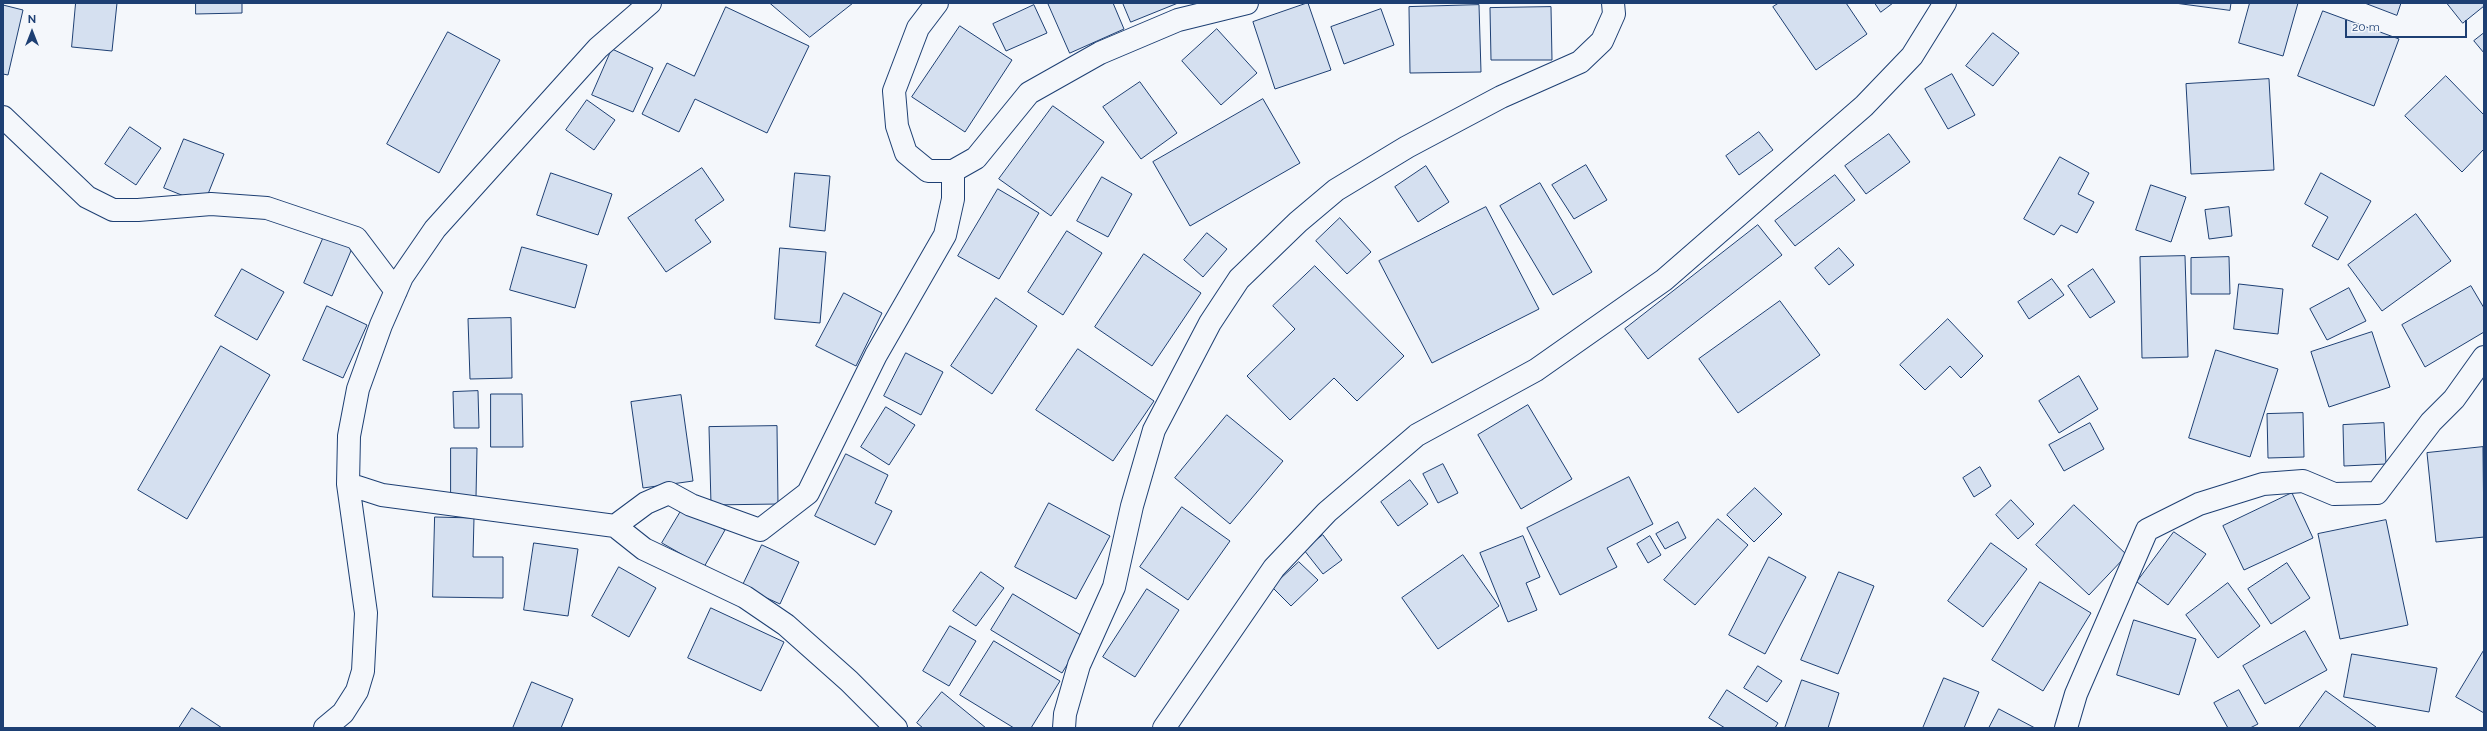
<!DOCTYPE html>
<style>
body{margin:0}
#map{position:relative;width:2487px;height:731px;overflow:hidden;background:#f4f7fb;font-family:Raleway,sans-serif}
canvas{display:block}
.frame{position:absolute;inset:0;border:4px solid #1d3f73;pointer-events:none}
.north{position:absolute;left:12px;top:12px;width:40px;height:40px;-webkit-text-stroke:3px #f4f7fb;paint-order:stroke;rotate:0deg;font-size:11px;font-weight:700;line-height:16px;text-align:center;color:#1d3f73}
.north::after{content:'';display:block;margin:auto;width:14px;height:18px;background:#1d3f73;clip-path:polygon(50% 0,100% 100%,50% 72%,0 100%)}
.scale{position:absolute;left:2345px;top:20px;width:122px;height:18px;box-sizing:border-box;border:2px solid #1d3f73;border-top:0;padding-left:5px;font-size:12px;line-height:14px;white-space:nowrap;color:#1d3f73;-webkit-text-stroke:3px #f4f7fb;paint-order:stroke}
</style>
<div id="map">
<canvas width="2487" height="731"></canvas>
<div class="frame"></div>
<div class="north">N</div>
<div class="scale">20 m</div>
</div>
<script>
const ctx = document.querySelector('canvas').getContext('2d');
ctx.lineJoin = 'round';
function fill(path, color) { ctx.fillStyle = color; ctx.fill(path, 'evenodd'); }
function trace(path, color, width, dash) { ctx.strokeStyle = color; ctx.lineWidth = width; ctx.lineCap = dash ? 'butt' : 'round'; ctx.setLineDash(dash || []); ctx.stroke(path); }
const building = new Path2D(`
 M76,3H117L112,51L72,47Z
 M196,3H242V13L196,14Z
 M770,3H853L810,37Z
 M1048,3H1113L1124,29L1070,53Z
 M1123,3H1178L1131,22Z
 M1308,3L1331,70L1275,89L1253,22Z
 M1779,3H1846L1867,34L1816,70L1773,7Z
 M1875,3H1893L1881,12Z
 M2175,3H2231L2230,10Z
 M2250,3H2298L2283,56L2239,43Z
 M2365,3H2401L2397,15Z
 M2447,3H2484V6L2463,23Z
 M3,5L23,10L8,75L3,74Z
 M1034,5L1047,33L1006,51L993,24Z
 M1479,5L1481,72L1410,73L1409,7Z
 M726,7L809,46L767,133L695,99L679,132L642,114L667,63L694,76Z
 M1551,7L1552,60H1491L1490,8Z
 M1381,9L1394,45L1344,64L1331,27Z
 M2323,11L2399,39L2374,106L2298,76Z
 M960,26L1012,60L965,132L912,97Z
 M1217,29L1257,73L1221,105L1182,61Z
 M448,32L500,60L439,173L387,144Z
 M1993,33L2019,53L1993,86L1966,66Z
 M2484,33V53L2474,41Z
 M612,49L653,68L633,112L592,95Z
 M1952,74L1975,115L1948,129L1925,89Z
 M2446,76L2484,115V149L2462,172L2405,116Z
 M2269,79L2274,170L2191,174L2186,84Z
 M1140,82L1177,133L1141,159L1103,107Z
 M1263,99L1300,163L1190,226L1153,162Z
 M587,100L615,120L594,150L566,130Z
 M1053,106L1104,142L1051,216L999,179Z
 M130,127L161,148L136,185L105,164Z
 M1759,132L1773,150L1739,175L1726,156Z
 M1889,134L1910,162L1866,194L1845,166Z
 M184,139L224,154L204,204L164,188Z
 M2060,157L2089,173L2078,194L2094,202L2077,233L2061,225L2054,235L2024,219Z
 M1586,165L1607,200L1574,219L1552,185Z
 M1426,166L1449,202L1418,222L1395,187Z
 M702,168L724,200L695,220L711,242L666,272L628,218Z
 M551,173L612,194L598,235L537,215Z
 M795,173L830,176L825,231L790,227Z
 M2321,173L2371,201L2338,260L2312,246L2328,217L2305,204Z
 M1835,175L1855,200L1795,246L1775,221Z
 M1102,177L1132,194L1108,237L1077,221Z
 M1540,183L1592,272L1553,295L1500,206Z
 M2151,185L2186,197L2171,242L2136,230Z
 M998,189L1039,213L999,279L958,256Z
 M1486,207L1539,309L1432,363L1379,261Z
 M2229,207L2232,236L2209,239L2205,210Z
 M2416,214L2451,261L2382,311L2348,265Z
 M1340,218L1371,252L1347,274L1316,241Z
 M1758,225L1782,255L1648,359L1625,329Z
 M1067,231L1102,253L1063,315L1028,292Z
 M1207,233L1227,249L1203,277L1184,260Z
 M325,234L353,246L332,296L304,283Z
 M522,247L587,265L575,308L510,290Z
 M780,248L826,252L820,323L775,319Z
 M1839,248L1854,265L1829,285L1815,268Z
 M1144,254L1201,293L1152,366L1095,327Z
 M2185,256L2188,357L2142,358L2140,257Z
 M2229,257L2230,294H2191V258Z
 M1315,266L1404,356L1357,401L1334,378L1290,420L1247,376L1295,329L1273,306Z
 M242,269L284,292L257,340L215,316Z
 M2093,269L2115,302L2090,318L2068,286Z
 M2052,279L2064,295L2029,319L2018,302Z
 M2239,284L2283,289L2278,334L2234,329Z
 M2471,286L2484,308V332L2425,367L2402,325Z
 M2349,288L2366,321L2327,340L2310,309Z
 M844,293L882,313L856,366L816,346Z
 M996,298L1037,326L992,394L951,366Z
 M1780,301L1820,355L1738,413L1699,359Z
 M327,306L367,325L343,378L303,360Z
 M511,318L512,378L470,379L468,319Z
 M1948,319L1983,356L1961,378L1950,366L1925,390L1900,365Z
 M2372,332L2390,387L2329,407L2311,352Z
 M221,346L270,375L187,519L138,490Z
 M1078,349L1154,401L1113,461L1036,410Z
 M2216,350L2278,369L2250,457L2189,438Z
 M906,353L943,372L921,415L884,396Z
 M2079,376L2098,409L2059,433L2039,401Z
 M478,391L479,428H454L453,392Z
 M491,394H522L523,447H491Z
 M681,395L693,481L643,488L631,402Z
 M1528,405L1572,479L1521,509L1478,435Z
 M886,407L915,425L889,465L861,447Z
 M2303,413L2304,457L2268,458L2267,414Z
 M1227,415L1283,461L1230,524L1175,478Z
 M2090,423L2104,449L2064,471L2049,445Z
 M2384,423L2386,464L2344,466L2343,425Z
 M777,426L778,504L711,505L709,427Z
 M2483,447L2484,537L2436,542L2427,453Z
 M451,448H477L476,497H451Z
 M846,454L888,475L875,503L892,511L875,545L815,516Z
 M1443,464L1458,493L1438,503L1423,474Z
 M1980,467L1991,486L1974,497L1963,478Z
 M1629,477L1653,524L1607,548L1617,567L1560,595L1527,528Z
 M1410,480L1428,504L1398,526L1381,502Z
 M1755,488L1782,514L1754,542L1727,515Z
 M2292,493L2313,538L2244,570L2223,526Z
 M2011,500L2034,524L2018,539L1996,515Z
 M1049,503L1110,536L1076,599L1015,567Z
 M2074,505L2127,555L2089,595L2036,545Z
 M684,506L725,530L704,567L662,543Z
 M1182,507L1230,541L1188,600L1140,567Z
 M435,517L474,518L473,557H503V598L433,597Z
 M1718,519L1748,545L1695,605L1664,580Z
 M2386,520L2408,625L2340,639L2318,534Z
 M1678,522L1686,538L1665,549L1656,534Z
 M2174,532L2206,554L2168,605L2137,582Z
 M1323,535L1342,560L1323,574L1304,550Z
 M1523,536L1540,577L1526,583L1537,610L1508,622L1480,553Z
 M1650,536L1661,555L1648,563L1637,544Z
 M534,543L578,549L568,616L524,610Z
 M1991,543L2027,569L1983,627L1948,601Z
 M762,545L799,562L780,604L742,587Z
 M1463,555L1499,606L1438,649L1402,598Z
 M1769,557L1806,577L1765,654L1729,635Z
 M1299,562L1318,580L1291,606L1272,587Z
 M2287,563L2310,598L2271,624L2248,589Z
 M619,567L656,588L629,637L592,616Z
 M981,572L1004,588L976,626L953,611Z
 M1839,572L1874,586L1838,674L1801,660Z
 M2040,582L2091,613L2043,691L1992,660Z
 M2228,583L2260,626L2218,658L2186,615Z
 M1147,589L1179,610L1135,677L1103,657Z
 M1013,594L1084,637L1062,673L991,630Z
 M711,608L784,642L761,691L688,658Z
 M2134,620L2196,639L2179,695L2117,675Z
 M950,626L976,641L949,686L923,671Z
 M2305,631L2327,670L2265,704L2243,666Z
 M994,641L1060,681L1031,728H1014L960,695Z
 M2484,650V713L2456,697Z
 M2352,654L2437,668L2429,712L2344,697Z
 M1758,666L1782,681L1767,702L1744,688Z
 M1944,678L1979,692L1964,728H1923Z
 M1802,680L1839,693L1828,728H1785Z
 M532,682L573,699L561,728H513Z
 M1727,690L1778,723L1775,728H1725L1709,718Z
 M2239,690L2258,724L2250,728H2228L2214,703Z
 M2326,691L2376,727L2375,728H2299Z
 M942,692L986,728H923L917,723Z
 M192,708L222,728H179Z
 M1999,709L2035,728H1989Z`);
const street = new Path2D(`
 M937,3L918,28L894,91L897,126L906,153L928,171H953L976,158L1029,93L1100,53L1178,20L1247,3
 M3,117L87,197L113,210H138L211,204L267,208L356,238L396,291
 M348,484L382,495L615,526L646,503L669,493L691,505L760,530L808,493L876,355L945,235L953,199V171
 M615,526L644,549L745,597L786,625L849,681L896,728
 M325,728L343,713L357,691L363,671L366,613L348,484L349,436L358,389L381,325L402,277L435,229L598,48L650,3
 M1064,728L1065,714L1079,665L1114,587L1132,506L1154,430L1210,323L1239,279L1298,222L1336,190L1407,147L1501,97L1580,62L1602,41L1614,14L1613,3
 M2066,728L2076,694L2147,530L2199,504L2263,484L2303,481L2334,494L2377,493L2431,422L2454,399L2484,357`);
const highway = new Path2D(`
 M1164,728L1274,568L1327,512L1417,435L1536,370L1664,280L1864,106L1912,56L1945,3`);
fill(building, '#d5e0f0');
trace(building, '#1d3f73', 1);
trace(street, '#1d3f73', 24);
trace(highway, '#1d3f73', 24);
trace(street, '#f4f7fb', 22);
trace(highway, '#f4f7fb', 22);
</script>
